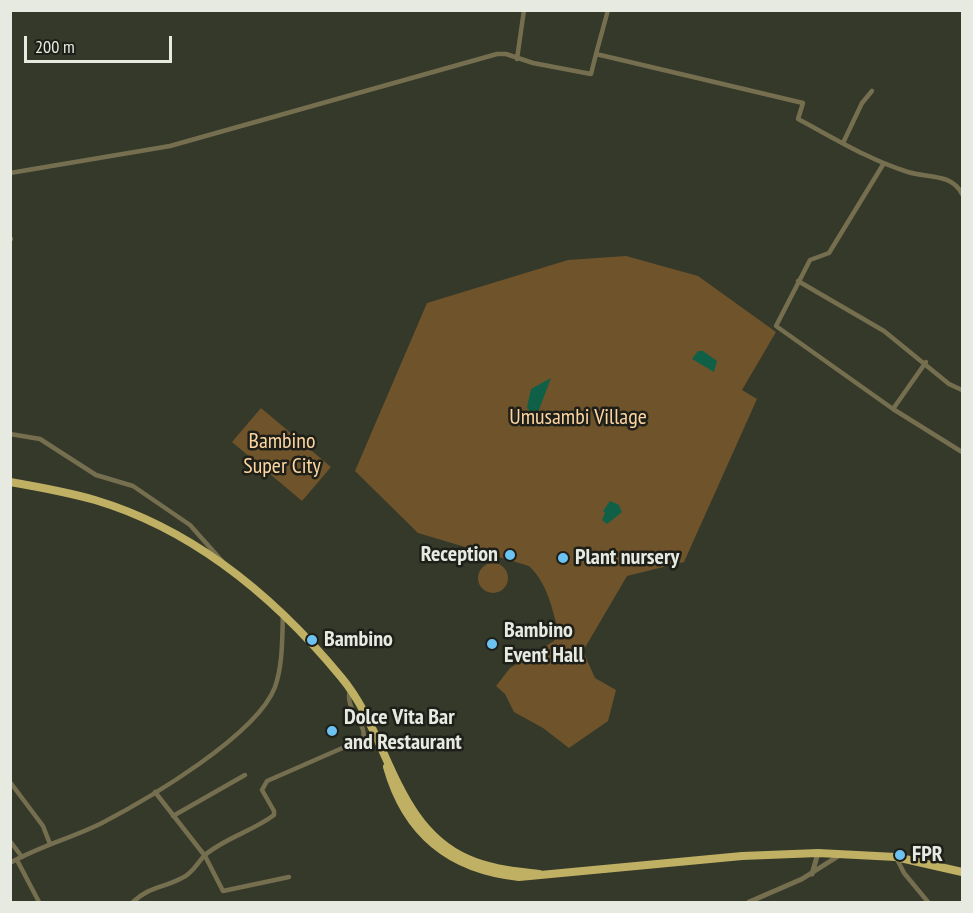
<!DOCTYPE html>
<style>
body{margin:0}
#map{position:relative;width:973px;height:913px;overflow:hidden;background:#35392a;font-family:"PT Sans Narrow",sans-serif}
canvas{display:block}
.frame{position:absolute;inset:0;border:12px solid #e7eae0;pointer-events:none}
.scale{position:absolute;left:24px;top:36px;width:148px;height:27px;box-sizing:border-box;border:3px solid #e7eae0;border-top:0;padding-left:8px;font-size:18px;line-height:21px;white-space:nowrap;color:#e7eae0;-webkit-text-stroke:4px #1d1f18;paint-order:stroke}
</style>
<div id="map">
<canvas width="973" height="913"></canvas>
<div class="frame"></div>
<div class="scale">200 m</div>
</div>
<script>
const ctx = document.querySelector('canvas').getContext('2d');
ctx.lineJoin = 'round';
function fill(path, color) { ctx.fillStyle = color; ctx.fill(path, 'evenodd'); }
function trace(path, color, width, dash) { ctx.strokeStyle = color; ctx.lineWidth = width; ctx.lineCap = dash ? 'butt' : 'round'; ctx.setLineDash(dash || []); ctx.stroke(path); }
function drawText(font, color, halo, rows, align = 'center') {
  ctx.font = font + ' "PT Sans Narrow",sans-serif'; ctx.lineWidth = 5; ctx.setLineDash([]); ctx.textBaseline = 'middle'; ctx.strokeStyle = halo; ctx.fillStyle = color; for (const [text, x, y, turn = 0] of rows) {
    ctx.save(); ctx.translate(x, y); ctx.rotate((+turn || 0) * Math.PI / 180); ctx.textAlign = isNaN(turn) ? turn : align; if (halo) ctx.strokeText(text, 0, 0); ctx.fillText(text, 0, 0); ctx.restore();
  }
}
const green = new Path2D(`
 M626,256L698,276L776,332L742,390L757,399L684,562L627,576L583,651L595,678L616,690L608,721L569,748L543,728L514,712L505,694L496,686L510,668L554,641L559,633C552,609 548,584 529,566L418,533L355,471L427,303L568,260Z
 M261,408L331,467L302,501L232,442Z
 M478 578a15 15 0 1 1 30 0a15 15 0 1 1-30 0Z`);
const water = new Path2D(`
 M698,351H703L717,361L714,372L692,359Z
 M551,378L537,415L530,413L527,407L531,389Z
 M610,501L619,505L622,512L607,524L602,520L605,513L603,511Z`);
const minor = new Path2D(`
 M596,54L608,10
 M517,59L524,10
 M843,143L862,103L872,91
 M884,163L829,253L810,260L776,326L893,409L962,452
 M10,173L170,146L497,54H506L533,63L591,74L596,54L803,103L798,119C834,138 869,160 908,172C927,178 952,173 962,194
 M10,239H11
 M798,281L884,331L949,384L962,390
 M893,409L926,362
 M10,434L40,439L96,475L133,486L190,525L222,561
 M10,782L43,826L50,844
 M155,792L205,856L223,891L289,877
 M173,816L245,775
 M10,841L22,857
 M896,857L904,873L928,902
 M17,860L39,902
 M10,863C40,846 72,838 102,823C148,799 257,735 275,687C283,664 282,638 283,614
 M133,902C150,886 163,888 182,878C193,873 197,863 205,855C225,838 253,831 274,815V811L262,790L267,781L363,739C368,724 344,709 350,691`);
const tertiary = new Path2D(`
 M812,874L818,853
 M749,902L802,879L840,855`);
const trunk = new Path2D(`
 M10,482C39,487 67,492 95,500C195,530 275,597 341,677C389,734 394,827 468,859C490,869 515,871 539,874
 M387,767C406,835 451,870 519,877L742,856L818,853L896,857L962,872`);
const markers = [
 [510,555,6,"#6cc3f2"],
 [563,558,6,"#6cc3f2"],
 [312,640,6,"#6cc3f2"],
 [492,644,6,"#6cc3f2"],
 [332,731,6,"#6cc3f2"],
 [900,855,6,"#6cc3f2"]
];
const parkNames = [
 ["Umusambi Village",578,418],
 ["Bambino",282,442],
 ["Super City",282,467]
];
const poiNames = [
 ["Reception",498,555,"right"],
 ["Plant nursery",575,558],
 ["Bambino",504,631],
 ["Event Hall",504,656],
 ["Bambino",324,640],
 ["Dolce Vita Bar",344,718],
 ["and Restaurant",344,743],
 ["FPR",912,855]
];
fill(green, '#6f532b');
fill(water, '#106047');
trace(minor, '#766f4f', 4.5);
trace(tertiary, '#766f4f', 5);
trace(trunk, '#c0b064', 8);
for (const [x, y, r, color] of markers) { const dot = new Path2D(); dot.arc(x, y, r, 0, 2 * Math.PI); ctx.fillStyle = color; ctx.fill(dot); trace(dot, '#1d1f18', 2); }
drawText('22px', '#fdd5a0', '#1d1f18', parkNames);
drawText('bold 22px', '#e7eae0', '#1d1f18', poiNames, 'left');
</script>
